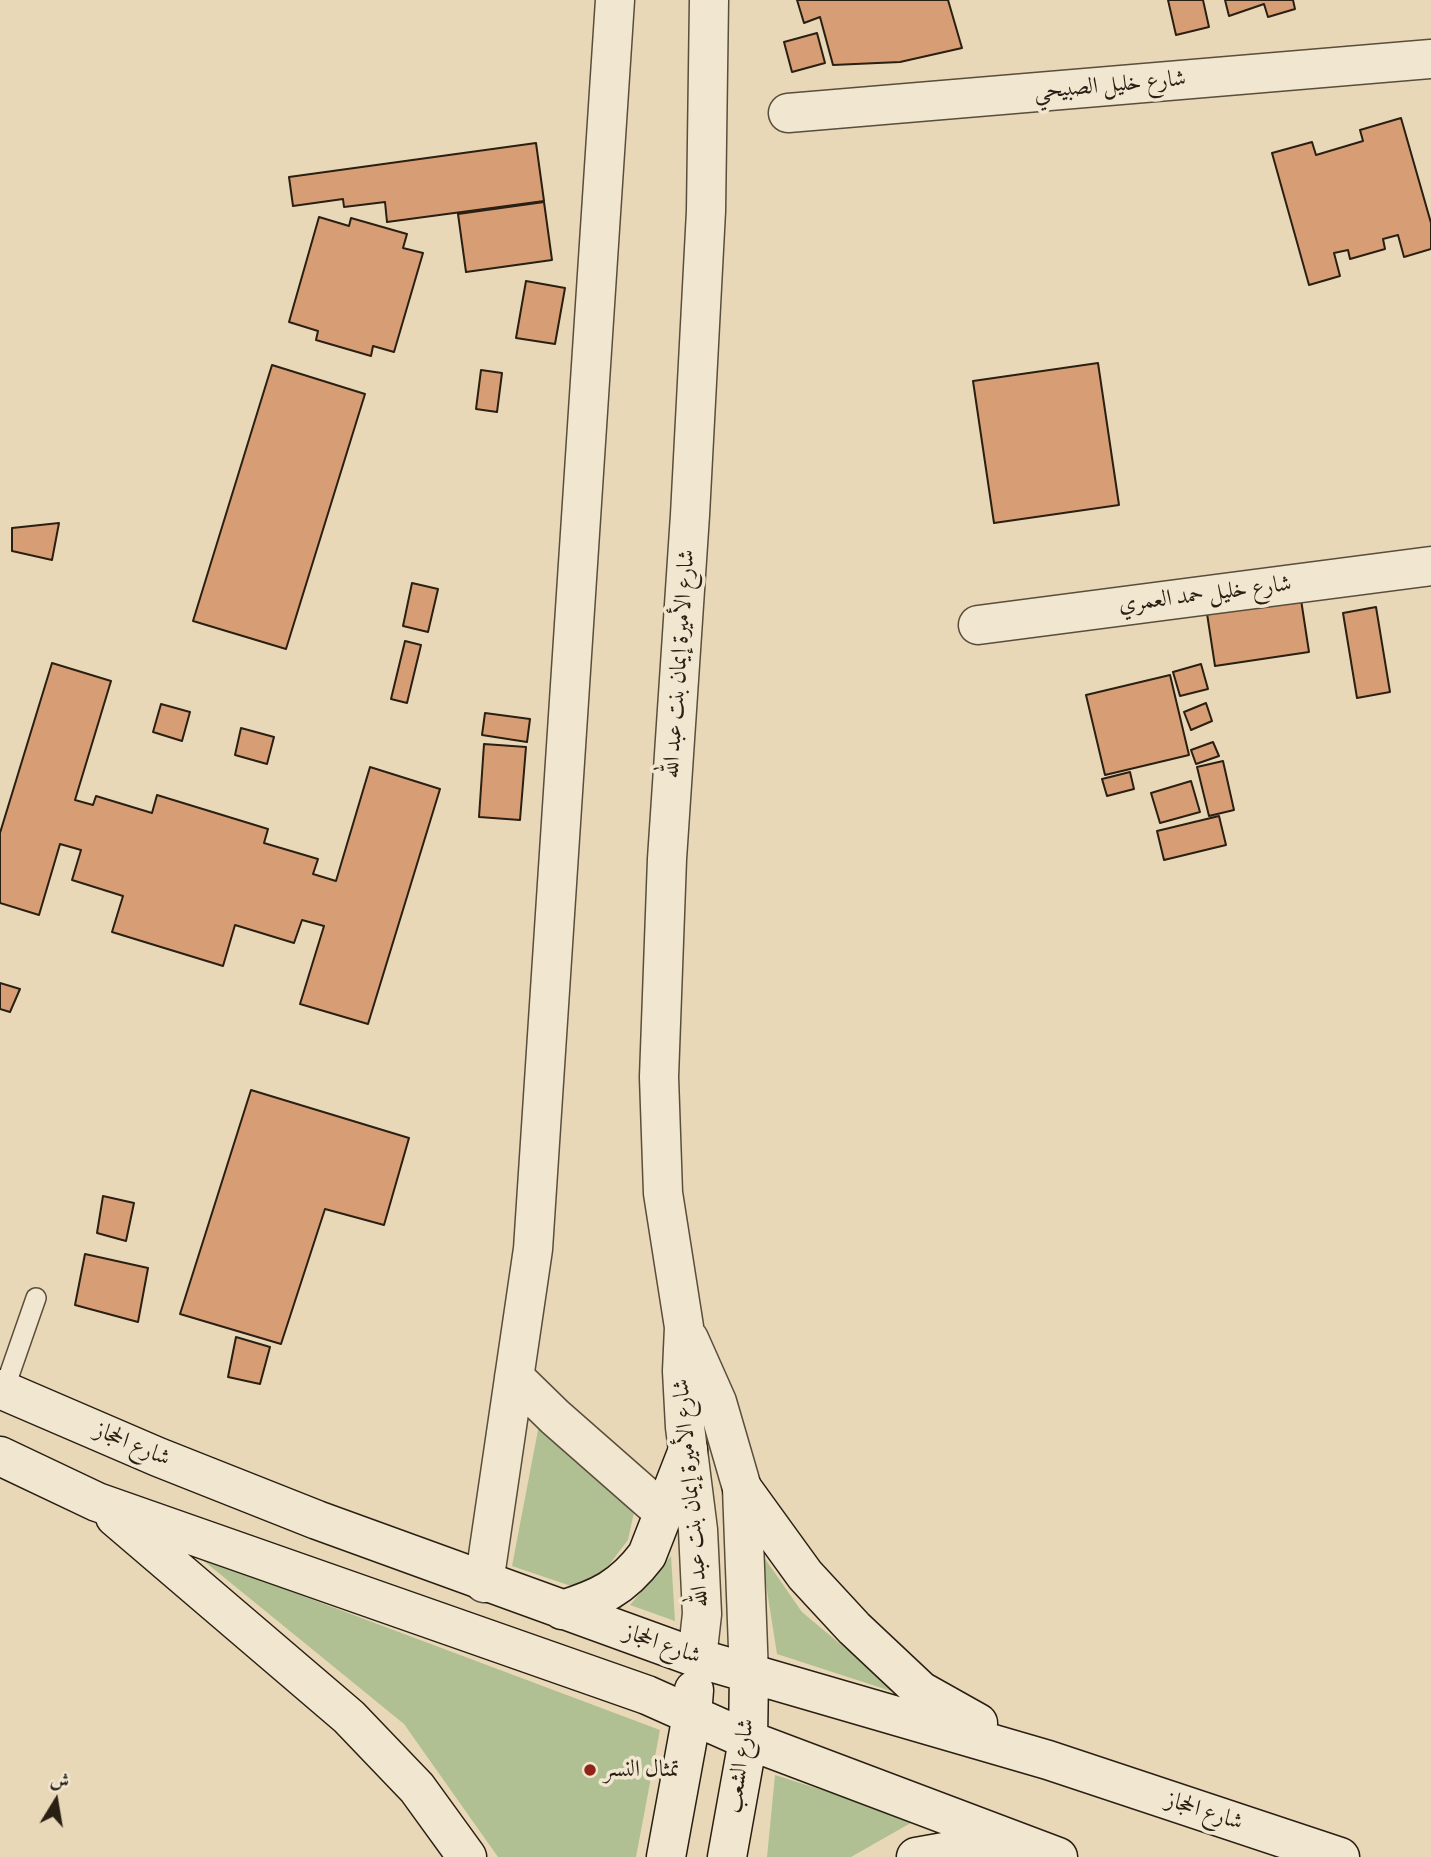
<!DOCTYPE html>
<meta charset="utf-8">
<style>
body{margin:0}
#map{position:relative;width:1431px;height:1857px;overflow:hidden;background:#e9d8b7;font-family:"Libre Bodoni",Amiri,serif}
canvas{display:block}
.north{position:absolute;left:21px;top:1766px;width:70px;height:70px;-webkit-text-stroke:5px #f1e6d0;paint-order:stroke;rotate:11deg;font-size:19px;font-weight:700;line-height:28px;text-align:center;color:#291f13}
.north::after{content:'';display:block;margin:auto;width:24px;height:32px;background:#291f13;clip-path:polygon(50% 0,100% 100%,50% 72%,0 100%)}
</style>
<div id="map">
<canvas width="1431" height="1857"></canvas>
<div class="north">ش</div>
</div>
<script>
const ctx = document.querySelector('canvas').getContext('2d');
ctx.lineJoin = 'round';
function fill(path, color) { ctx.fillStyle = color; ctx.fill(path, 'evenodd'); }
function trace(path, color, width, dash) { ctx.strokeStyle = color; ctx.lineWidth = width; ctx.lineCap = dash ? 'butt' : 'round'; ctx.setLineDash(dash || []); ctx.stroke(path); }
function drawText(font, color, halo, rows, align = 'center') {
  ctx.font = font + ' "Libre Bodoni",Amiri,serif'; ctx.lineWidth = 7; ctx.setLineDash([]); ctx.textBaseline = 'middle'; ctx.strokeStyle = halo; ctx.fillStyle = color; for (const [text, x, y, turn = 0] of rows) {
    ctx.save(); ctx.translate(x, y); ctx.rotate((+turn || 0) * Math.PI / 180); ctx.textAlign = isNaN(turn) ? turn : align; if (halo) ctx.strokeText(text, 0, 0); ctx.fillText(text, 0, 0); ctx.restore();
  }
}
const green = new Path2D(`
 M542,1409L637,1498L628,1540L603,1573L574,1587L512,1566Z
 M761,1553L802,1612L900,1694L777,1654Z
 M671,1556L675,1621L630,1605Z
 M199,1557L660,1730L636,1857H498L404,1724Z
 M775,1775L916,1820L851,1857H767Z`);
const building = new Path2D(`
 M797,0H948L962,48L900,62L833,65L820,17L804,23Z
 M1168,0H1203L1209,27L1176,35Z
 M1225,0H1293L1295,9L1268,17L1264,4L1229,16Z
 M817,33L825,63L792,72L784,42Z
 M1401,118L1431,223V249L1404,257L1398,235L1383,239L1385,249L1350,259L1348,250L1334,253L1340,276L1309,285L1272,153L1312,142L1316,155L1363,141L1360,130Z
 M536,143L544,201L387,222L385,202L344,207L343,199L293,206L289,177Z
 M544,202L552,260L466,272L458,214Z
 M319,217L349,226L351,218L407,234L403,248L423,253L394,352L373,346L371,356L316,340L318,331L289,322Z
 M526,281L565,288L555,344L516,338Z
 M1098,363L1119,505L994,523L973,381Z
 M272,365L365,394L286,649L193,621Z
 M481,370L502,373L497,412L476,409Z
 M59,523L52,560L12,551V528Z
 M412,583L438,589L428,632L403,626Z
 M1300,593L1309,652L1215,666L1206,607Z
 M1376,607L1390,692L1357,698L1343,613Z
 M405,641L421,645L407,703L391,699Z
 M52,663L111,681L75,800L93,805L96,796L152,813L157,795L268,829L264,843L318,859L313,874L336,881L370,767L440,789L368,1024L300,1004L324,926L302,920L294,943L235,925L223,966L112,932L123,896L72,880L81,850L60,844L39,915L0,903V833Z
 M1201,664L1208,689L1180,696L1173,672Z
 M1170,675L1189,755L1105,775L1086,695Z
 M1206,703L1212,721L1191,730L1184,712Z
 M161,704L190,712L182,741L153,732Z
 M485,713L530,719L527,742L482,735Z
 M241,728L274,737L267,764L235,755Z
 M1213,742L1219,756L1196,764L1191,750Z
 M484,744L526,747L520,820L479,817Z
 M1223,761L1234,810L1209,816L1197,767Z
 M1130,772L1134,789L1107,796L1102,779Z
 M1191,781L1200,812L1160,823L1151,793Z
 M1219,816L1226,845L1164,860L1157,831Z
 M0,983L20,989L10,1012L0,1009Z
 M251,1090L409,1138L384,1225L325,1209L281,1344L180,1314Z
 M103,1196L134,1203L126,1241L97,1233Z
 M85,1254L148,1268L138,1322L75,1305Z
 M236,1337L270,1347L260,1384L228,1377Z`);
const service = new Path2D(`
 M4,1390L36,1298`);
const minor = new Path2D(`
 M788,113L1431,59
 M978,625L1431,566
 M689,1339L717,1402L742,1488L749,1675
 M514,1377L555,1417L662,1511
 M484,1583L533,1249L615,0
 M697,1658L702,1614L698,1530L685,1427L682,1371L684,1327L663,1193L659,1077L667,859L690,515L706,211L709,0`);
const secondary = new Path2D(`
 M0,1389L158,1457L317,1520L697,1658L1048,1760L1340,1857
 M0,1456L97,1502L647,1695L748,1740L1058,1857
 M742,1488L805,1575L854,1628L921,1691L978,1723
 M115,1517L349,1717L417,1788L467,1857
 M562,1610C600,1598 622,1588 647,1555L688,1450
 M666,1857L692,1715L694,1690
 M727,1857L748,1740L749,1675
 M916,1857L978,1846L1011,1847`);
const markers = [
 [590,1770,7,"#8f2418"]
];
const streetNames = [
 ["شارع خليل الصبيحي",1110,86,-5],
 ["شارع خليل حمد العمري",1205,595,-7],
 ["شارع الأميرة إيمان بنت عبد الله",680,664,-86],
 ["شارع الحجاز",132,1445,23],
 ["شارع الأميرة إيمان بنت عبد الله",692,1493,-95],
 ["شارع الحجاز",662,1645,19],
 ["شارع الشعب",741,1766,-82],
 ["شارع الحجاز",1204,1812,18]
];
const poiNames = [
 ["تمثال النسر",604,1770]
];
fill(green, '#b0c093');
fill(building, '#d79e75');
trace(building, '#291f13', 2);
trace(service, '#594d3c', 22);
trace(minor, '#594d3c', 41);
trace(secondary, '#291f13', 41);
trace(service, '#f1e6d0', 19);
trace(minor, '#f1e6d0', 38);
trace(secondary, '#f1e6d0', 38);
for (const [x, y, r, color] of markers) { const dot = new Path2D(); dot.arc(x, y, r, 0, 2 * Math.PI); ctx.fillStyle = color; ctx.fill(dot); trace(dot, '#f1e6d0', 2.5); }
drawText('23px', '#291f13', '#f1e6d0', streetNames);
drawText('23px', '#291f13', '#f1e6d0', poiNames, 'left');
</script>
